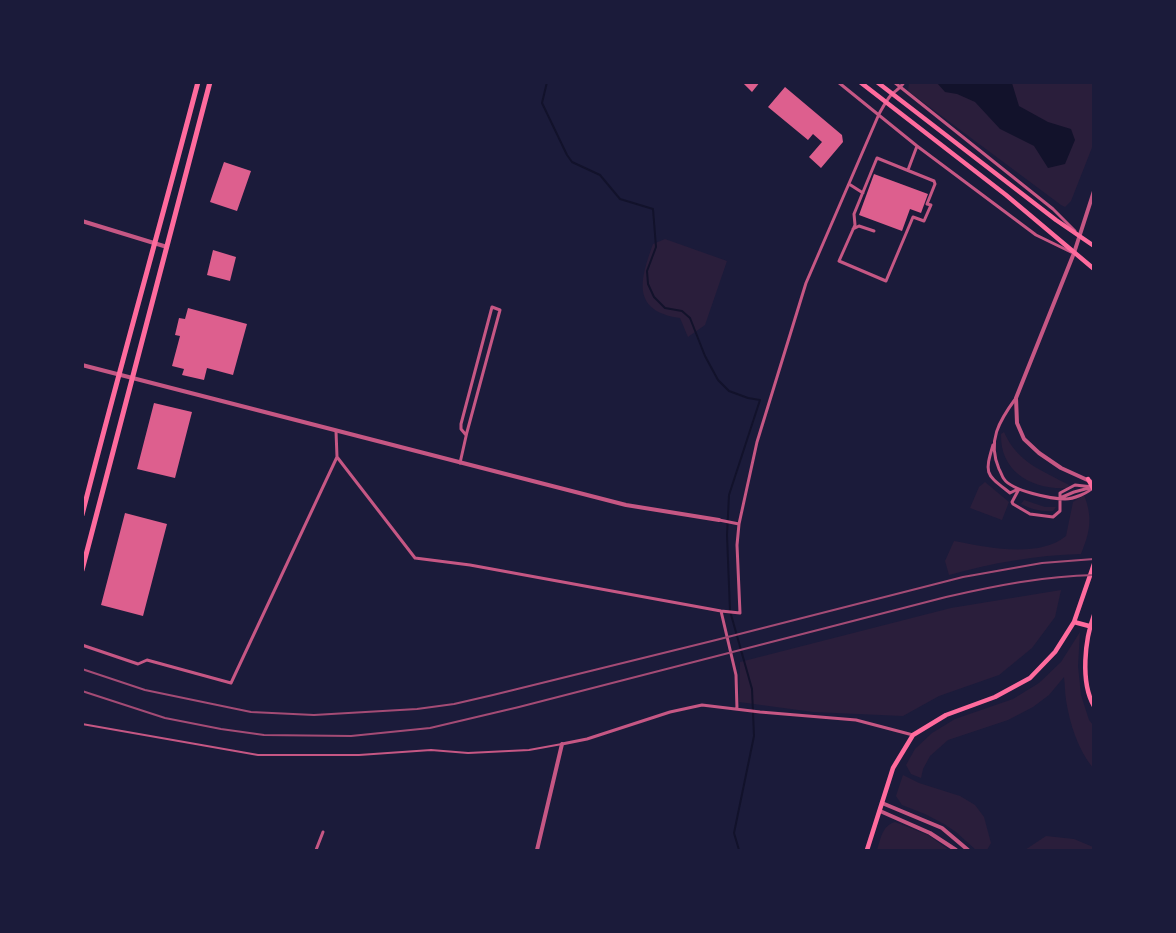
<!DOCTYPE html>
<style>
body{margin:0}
#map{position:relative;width:1176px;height:933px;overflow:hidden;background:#1b1b3a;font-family:Raleway,sans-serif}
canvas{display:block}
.frame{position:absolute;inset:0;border:84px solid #1b1b3a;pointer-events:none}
</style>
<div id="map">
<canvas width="1176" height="933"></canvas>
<div class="frame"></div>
</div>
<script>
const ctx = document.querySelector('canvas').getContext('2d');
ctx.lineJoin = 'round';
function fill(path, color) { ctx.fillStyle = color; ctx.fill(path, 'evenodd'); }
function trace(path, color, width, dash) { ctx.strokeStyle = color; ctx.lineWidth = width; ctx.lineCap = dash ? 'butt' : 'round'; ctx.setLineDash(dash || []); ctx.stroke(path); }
const green = new Path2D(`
 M909,82L1093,83V145L1071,201L1065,207L1061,205L908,91Z
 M665,239L727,261L705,325L688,337L680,318C631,311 640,280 653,244Z
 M1004,432C1017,462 1041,470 1069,485L1067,488C1032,490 1000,472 1001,434Z
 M985,482L1009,502L1002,520L970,508L979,487Z
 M1084,495C1093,518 1090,532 1081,554C1036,555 992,563 949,575L945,561L954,541C986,547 1038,559 1066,536L1073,502Z
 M1024,500L1045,507H1056L1053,511C1041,512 1031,509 1021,504Z
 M1061,590L1055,617L1032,648L999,675L939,696L903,716L813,712L739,702L740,662L951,608Z
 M1080,632L1078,666L1081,695L1089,720L1093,725V768C1078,749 1070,725 1066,700C1065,693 1065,685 1064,677L1049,695L1033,707L1008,720L948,740L930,756L923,769L921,778L911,774L906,765L915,749L932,733L955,719L1013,699L1039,683L1061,662Z
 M903,775L919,783L960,796L975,805L984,817L991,843L987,850H976L956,832L944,824L925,814L902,805L896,796Z
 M895,822L928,835L949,850H877C881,838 882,826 895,822Z
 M1046,836L1074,839L1093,847V850H1025Z`);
const water = new Path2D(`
 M937,83H1012L1019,106L1048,122L1071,129L1075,140L1065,164L1048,168L1034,146L1000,129L975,102L957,94L945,92Z`);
const stream = new Path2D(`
 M547,82L542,103L567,155L572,162L600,175L620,199L653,209L656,247L647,271L648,284L654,297L665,308L682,311L690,318L705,356L718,380L729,391L748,398L760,400L729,495L727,535L730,611L752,689L754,736L734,833L739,850`);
const building = new Path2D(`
 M742,82H760L752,92Z
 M785,87L842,135L843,142L821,168L809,157L822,142L813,134L808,140L768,107Z
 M224,162L251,171L237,211L210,202Z
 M874,174L928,194L921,213L910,209L902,231L859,215Z
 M213,250L236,257L230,281L207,275Z
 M188,308L247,324L233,375L207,368L204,380L182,375L184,369L172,366L180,336L175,335L179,318L185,319Z
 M154,403L192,412L175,478L137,469Z
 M125,513L167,524L143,616L101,605Z`);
const service = new Path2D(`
 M82,724L258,755H359L431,750L468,753L529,750L562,744`);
const minor = new Path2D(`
 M838,82L917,146L1036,235L1071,252
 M894,82L1053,209L1075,231
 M877,158L934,181L935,184L927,204L931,205L924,221L913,217L886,281L839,261L855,225L854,214Z
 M908,170L917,146
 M849,184L863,193
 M853,229L859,226L874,231
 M1016,398C999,421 987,441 999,469C1001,472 1002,477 1004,479C1012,491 1052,499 1065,499C1073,499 1089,493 1093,487
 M336,431L337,457L415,558L470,565L721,611L740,613L737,545L739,524
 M993,445C984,475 986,474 1010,493L1018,489
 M460,463L467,432L500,310L492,307L461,424V429L466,435
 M1019,489L1012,502L1013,504L1030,514L1053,517L1060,511V493L1075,485L1093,487
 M1060,498L1074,492L1089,488
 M719,520L739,524L757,442L806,283L879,114C883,107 886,101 891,95C896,90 901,88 904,82
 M721,611L736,675L737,709
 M82,645L138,664L147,660L231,683L337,457
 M562,744L587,739L670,712L702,705L760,712L856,720L913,735
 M316,850L323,832`);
const tertiary = new Path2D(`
 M1094,191L1074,253L1016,398L1017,423L1024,439L1039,453L1061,468L1094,483
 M82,221L167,247
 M82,365L626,505L719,520
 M882,803L942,828L968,850
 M880,811L930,833L956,850
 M537,850L562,744`);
const secondary = new Path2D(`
 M860,82L1006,195L1094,269
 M877,82L1056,220L1094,246
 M1088,479L1094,490
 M1094,615C1085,639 1080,682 1094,706
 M1074,622L1089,626
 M867,850L893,768L913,735L946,715L995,697L1030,678L1055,652L1074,622L1094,564`);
const primary = new Path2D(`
 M82,515C119,370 160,227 198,82
 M82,570L210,82`);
const rail = new Path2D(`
 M82,669L145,690L251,712L314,715L417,709L454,704L493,695L716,640L963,577L1042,563L1094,559
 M82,691L165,718L221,729L264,735L351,736L430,728L519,707L946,597C994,586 1044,576 1094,575`);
fill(green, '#2a1e3b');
fill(water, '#12122b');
trace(stream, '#12122b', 2);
fill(building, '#dd5f8e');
trace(service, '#c65784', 2);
trace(minor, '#c65784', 3);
trace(tertiary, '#c65784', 4);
trace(secondary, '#ff6b9d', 4.5);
trace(primary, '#ff6b9d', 5);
trace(rail, '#a44b75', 2);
</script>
